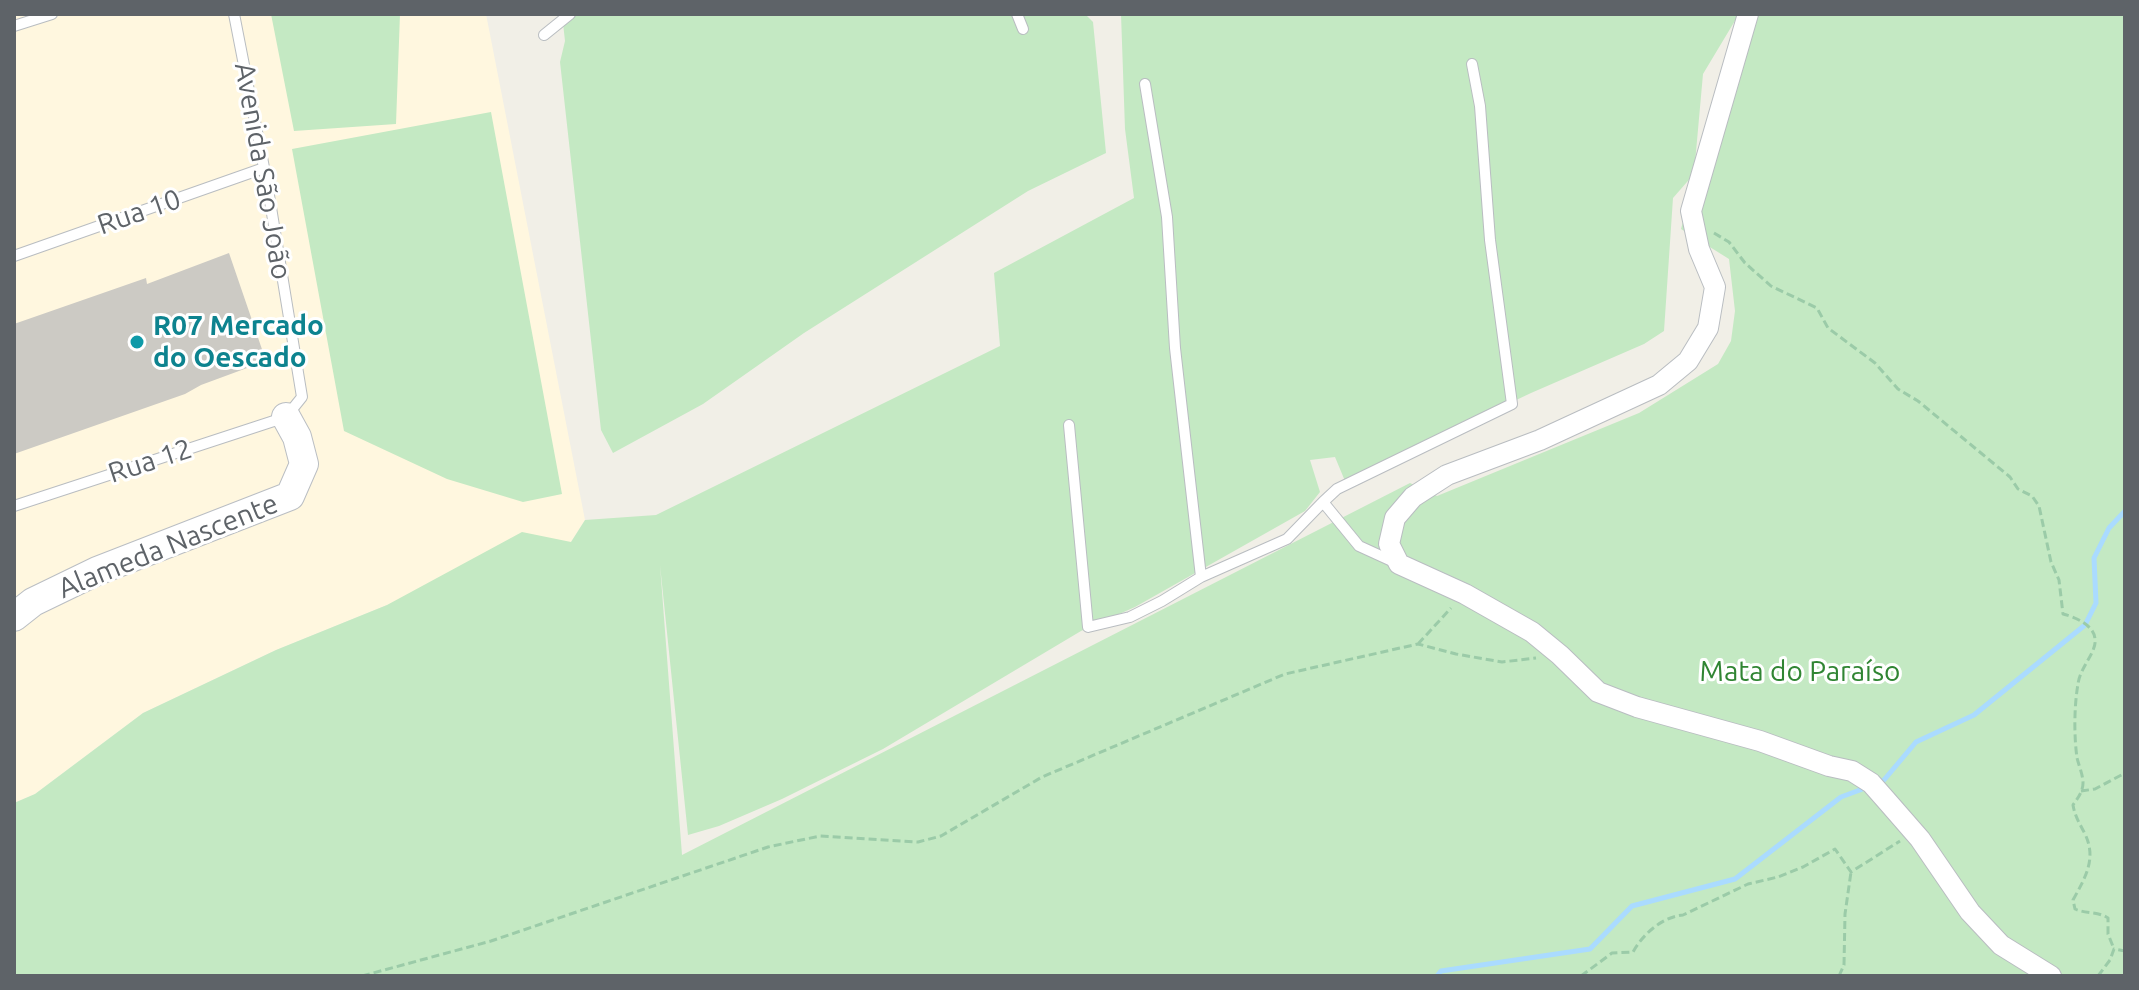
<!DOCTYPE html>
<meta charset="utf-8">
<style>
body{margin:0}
#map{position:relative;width:2139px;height:990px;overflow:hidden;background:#f1efe7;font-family:Ubuntu,sans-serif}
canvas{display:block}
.frame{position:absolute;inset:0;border:16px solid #5e6368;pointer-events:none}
</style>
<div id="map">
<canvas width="2139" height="990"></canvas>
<div class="frame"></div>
</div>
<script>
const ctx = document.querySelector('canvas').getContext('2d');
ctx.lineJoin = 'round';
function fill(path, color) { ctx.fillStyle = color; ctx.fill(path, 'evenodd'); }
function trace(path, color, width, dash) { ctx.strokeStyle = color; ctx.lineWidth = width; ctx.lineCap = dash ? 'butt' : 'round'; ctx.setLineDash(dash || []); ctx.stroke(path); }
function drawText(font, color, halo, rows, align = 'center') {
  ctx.font = font + ' Ubuntu,sans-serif'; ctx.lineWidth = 6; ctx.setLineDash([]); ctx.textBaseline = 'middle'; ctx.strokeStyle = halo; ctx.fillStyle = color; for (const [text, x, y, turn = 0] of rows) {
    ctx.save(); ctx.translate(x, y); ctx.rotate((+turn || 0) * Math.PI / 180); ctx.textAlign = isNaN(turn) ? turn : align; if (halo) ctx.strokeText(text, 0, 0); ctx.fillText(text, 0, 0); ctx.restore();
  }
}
const commercial = new Path2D(`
 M14,14H486L585,520L571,542L387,605L276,650L143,713L35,794L14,803Z`);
const green = new Path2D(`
 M271,14H400L396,124L294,131Z
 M562,14H1085L1093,22L1106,153L1028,191L804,333L703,404L613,453L601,430L560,62L565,41Z
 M1121,14H1739L1703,74L1694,174L1673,198L1664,331L1644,344L1531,393L1345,481L1335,457L1310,460L1320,492L1305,511L1135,607L1081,631L883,749L782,799L719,826L688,835L660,565L682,855L1410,483L1437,496L1639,413L1718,364L1731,341L1735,311L1729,259L1681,229L1741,14H2125V976H14V803L35,794L143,713L276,650L387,605L522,532L571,542L585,520L656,515L1000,346L994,273L1134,198L1125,129Z
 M491,112L562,494L523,502L447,479L344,431L292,149Z`);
const stream = new Path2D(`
 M1877,783L1884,780L1916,742L1974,715L2085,625L2096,603L2094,558L2109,528L2125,511
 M1437,976L1441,971L1590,949L1632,906L1735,879L1841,797L1868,787`);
const building = new Path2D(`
 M229,253L266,361L201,385L185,394L14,454V324L146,278L147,284Z`);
const path = new Path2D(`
 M1714,233L1729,242L1745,263L1771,286L1817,308L1828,328L1875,363L1898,389L1918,401L2010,477L2018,489L2032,496L2039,506L2051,562L2059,580L2063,614C2075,617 2094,625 2095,639C2097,652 2080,667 2078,684C2074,707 2074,736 2077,758C2079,766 2083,775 2083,783C2083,791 2078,798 2073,805C2075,817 2080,824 2085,834C2097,859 2085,878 2073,900L2075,909C2086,914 2097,911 2108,918V934L2114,949
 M1418,644L1451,608
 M2081,791L2095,789L2125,773
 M362,976L491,941L768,847L820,836L918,842L941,836L1042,777L1285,674L1418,644L1456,654L1502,662L1536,658
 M1581,976L1612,953L1633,952C1643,934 1662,917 1683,915L1748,884L1778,877L1803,867L1835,849L1851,872L1900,841
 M1839,976L1844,965L1845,914L1851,872
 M2098,976L2110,960L2114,949L2125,951`);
const lane = new Path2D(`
 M1017,14L1023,29
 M14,26L52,14
 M544,35L570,14
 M1145,84L1167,217L1175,348L1201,577
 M14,256L264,168
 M1069,425L1088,627L1130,617L1162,601L1201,577L1287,539L1323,502L1359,546L1394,562
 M1323,502L1337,489L1512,404L1490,240L1480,106L1472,64
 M14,506L286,417L302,397L267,183L234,14`);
const street = new Path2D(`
 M1748,14L1691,211L1699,249L1715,287L1708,328L1688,361L1659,385L1540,440L1447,475L1413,497L1395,518L1389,544L1399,564L1465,594L1532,632L1560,655L1598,692L1637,707L1760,741L1829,766L1852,771L1871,783L1886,800L1920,839L1970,912L2001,945L2051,976`);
const secondary = new Path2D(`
 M14,617L33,602L97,571L290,496L304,464L297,437L286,417`);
const markers = [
 [137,342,8,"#0f9aa8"]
];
const streetNames = [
 ["Avenida São João",263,171,80],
 ["Rua 10",139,212,-19],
 ["Rua 12",150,461,-18],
 ["Alameda Nascente",168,546,-22]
];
const cultureNames = [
 ["R07 Mercado",153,326],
 ["do Oescado",153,358]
];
const parkNames = [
 ["Mata do Paraíso",1800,672]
];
fill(commercial, '#fff7df');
fill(green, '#c4e9c3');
trace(stream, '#aadbff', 5);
fill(building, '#cccac4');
trace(lane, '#b9bdc1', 12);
trace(street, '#b9bdc1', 22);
trace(secondary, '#babec3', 30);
trace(path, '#9bcba8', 3, [8, 4]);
trace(lane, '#fff', 10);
trace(street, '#fff', 20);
trace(secondary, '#fff', 28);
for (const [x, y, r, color] of markers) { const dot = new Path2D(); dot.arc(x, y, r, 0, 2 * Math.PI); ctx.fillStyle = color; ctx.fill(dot); trace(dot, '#fff', 3); }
drawText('28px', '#5e6368', '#fff', streetNames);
drawText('bold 28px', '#0d838f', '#fff', cultureNames, 'left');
drawText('28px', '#308533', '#fff', parkNames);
</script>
